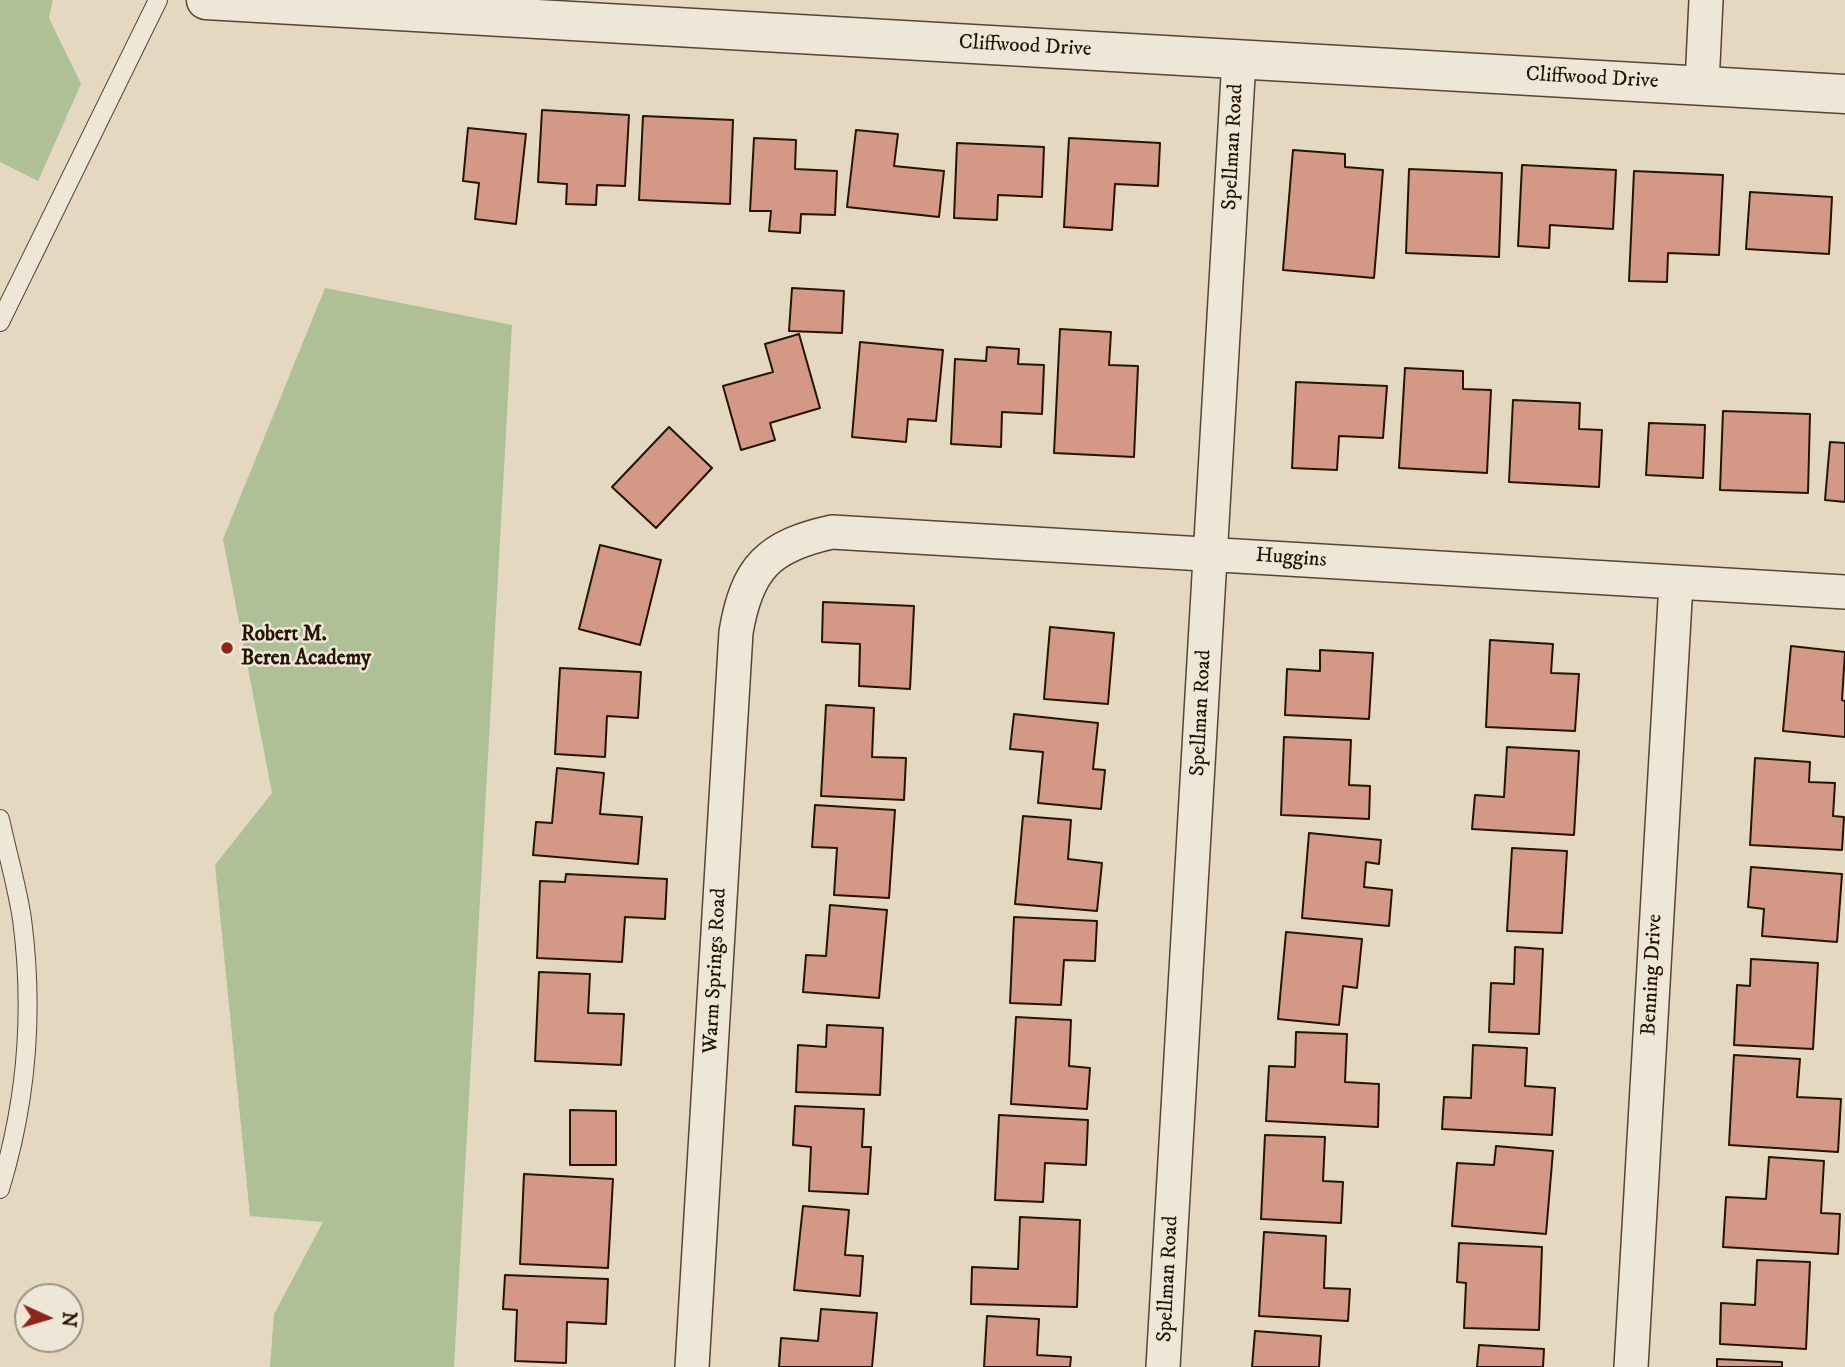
<!DOCTYPE html>
<style>
body{margin:0}
#map{position:relative;width:1845px;height:1367px;overflow:hidden;background:#e5d8c0;font-family:"IM FELL DW Pica",serif}
canvas{display:block}
.north{position:absolute;left:14px;top:1283px;width:70px;height:70px;box-sizing:border-box;background:#eee6d6;border:2px solid #9e9282;border-radius:50%;rotate:94deg;font-size:19px;font-weight:700;line-height:28px;text-align:center;color:#251404}
.north::after{content:'';display:block;margin:auto;width:24px;height:32px;background:#8f2418;clip-path:polygon(50% 0,100% 100%,50% 72%,0 100%)}
</style>
<div id="map">
<canvas width="1845" height="1367"></canvas>
<div class="north">N</div>
</div>
<script>
const ctx = document.querySelector('canvas').getContext('2d');
ctx.lineJoin = 'round';
function fill(path, color) { ctx.fillStyle = color; ctx.fill(path, 'evenodd'); }
function trace(path, color, width, dash) { ctx.strokeStyle = color; ctx.lineWidth = width; ctx.lineCap = dash ? 'butt' : 'round'; ctx.setLineDash(dash || []); ctx.stroke(path); }
function drawText(font, color, halo, rows, align = 'center') {
  ctx.font = font + ' "IM FELL DW Pica",serif'; ctx.lineWidth = 5; ctx.setLineDash([]); ctx.textBaseline = 'middle'; ctx.strokeStyle = halo; ctx.fillStyle = color; for (const [text, x, y, turn = 0] of rows) {
    ctx.save(); ctx.translate(x, y); ctx.rotate((+turn || 0) * Math.PI / 180); ctx.textAlign = isNaN(turn) ? turn : align; if (halo) ctx.strokeText(text, 0, 0); ctx.fillText(text, 0, 0); ctx.restore();
  }
}
const green = new Path2D(`
 M0,0H53L49,18L81,84L38,181L0,162Z
 M325,288L512,325L454,1367H270L274,1314L323,1222L250,1216L215,865L272,793L223,539Z`);
const building = new Path2D(`
 M542,110L629,115L625,186L597,185L596,205L566,204L567,184L538,182Z
 M643,116L733,120L730,204L639,200Z
 M468,128L526,134L516,224L475,219L479,183L463,181Z
 M856,130L898,134L894,166L944,171L939,217L847,207Z
 M754,138L796,140L795,169L837,171L835,215L801,214L800,233L769,231L771,211H750Z
 M1069,138L1160,143L1158,186L1115,184L1112,230L1064,227Z
 M957,143L1044,147L1042,197L998,195L997,220L954,218Z
 M1293,150L1345,154V167L1383,170L1374,278L1283,270Z
 M1522,165L1616,170L1613,229L1550,225L1549,248L1518,246Z
 M1409,169L1502,173L1499,257L1406,253Z
 M1634,171L1723,175L1719,255L1668,253L1667,282L1629,281Z
 M1750,192L1832,197L1829,254L1746,249Z
 M792,288L844,291L842,333L789,331Z
 M1060,329L1111,332L1109,365L1138,366L1134,457L1054,453Z
 M799,334L820,408L770,423L775,440L741,450L723,386L773,372L765,344Z
 M860,342L943,350L936,421L908,419L906,442L852,437Z
 M987,347L1019,349L1018,364L1044,365L1042,414L1002,412L1001,447L951,444L955,359L986,361Z
 M1405,368L1463,371V389L1491,390L1487,473L1399,468Z
 M1296,382L1387,386L1383,438L1339,436L1337,470L1292,468Z
 M1513,400L1580,403L1579,429L1602,430L1599,487L1509,482Z
 M1723,411L1810,414L1808,493L1720,490Z
 M1649,423L1705,425L1703,478L1646,475Z
 M669,427L712,468L656,528L612,487Z
 M1830,442L1845,443V502L1825,500Z
 M600,545L661,560L640,645L579,629Z
 M823,602L914,606L910,689L859,686L860,644L822,642Z
 M1050,627L1114,633L1108,704L1044,699Z
 M1490,640L1553,644L1551,673L1579,674L1575,731L1486,727Z
 M1791,646L1845,652L1842,700L1845,701V737L1783,731Z
 M1320,650L1373,653L1369,719L1285,715L1287,669L1320,671Z
 M560,668L641,672L638,718L607,716L605,757L555,754Z
 M826,705L874,708L872,757L906,758L904,800L821,796Z
 M1014,714L1098,723L1093,769L1105,770L1101,809L1038,803L1043,752L1010,749Z
 M1284,737L1351,740L1349,785L1370,786L1369,819L1281,815Z
 M1507,747L1579,751L1574,835L1472,829L1475,795L1504,797Z
 M1755,758L1810,762L1809,782L1835,783L1833,816L1844,817L1842,850L1750,845Z
 M557,768L604,773L600,814L642,817L638,864L533,855L536,822L552,823Z
 M815,805L895,810L889,898L834,895L837,848L812,847Z
 M1023,816L1071,820L1068,859L1102,863L1097,911L1015,904Z
 M1309,833L1381,840L1379,864L1366,862L1364,887L1392,890L1389,926L1302,918Z
 M1512,848L1567,851L1562,933L1507,931Z
 M1751,867L1842,874L1837,942L1762,936L1764,909L1748,907Z
 M566,874L667,879L665,919L625,917L622,962L537,958L540,881L565,882Z
 M830,905L887,910L879,998L803,992L806,955L826,956Z
 M1014,917L1097,921L1095,961L1064,960L1061,1005L1010,1003Z
 M1286,932L1362,939L1357,988L1343,986L1339,1025L1278,1019Z
 M1515,947L1543,949L1539,1034L1489,1032L1491,983L1514,984Z
 M1751,959L1818,963L1813,1049L1734,1045L1737,985L1750,986Z
 M539,972L590,974L588,1013L624,1014L621,1065L535,1061Z
 M1016,1017L1071,1020L1069,1066L1090,1068L1087,1109L1011,1104Z
 M827,1025L883,1028L880,1095L796,1092L798,1045L826,1047Z
 M1296,1032L1347,1034L1345,1082L1379,1084L1378,1127L1266,1121L1269,1066L1295,1067Z
 M1473,1045L1527,1048L1525,1086L1555,1088L1552,1135L1442,1129L1444,1097L1471,1098Z
 M1734,1055L1800,1059L1797,1097L1841,1099L1838,1152L1729,1145Z
 M795,1106L864,1109L862,1147H871L868,1194L809,1191L811,1147L793,1145Z
 M570,1110L616,1111V1165H570Z
 M999,1115L1088,1120L1086,1165L1045,1163L1043,1202L995,1200Z
 M1265,1135L1325,1137L1323,1181L1343,1182L1341,1223L1261,1219Z
 M1496,1146L1553,1151L1546,1234L1452,1226L1457,1163L1494,1165Z
 M1769,1157L1824,1161L1821,1213L1840,1214L1838,1254L1723,1247L1726,1197L1766,1199Z
 M524,1174L613,1179L608,1268L520,1264Z
 M803,1206L849,1210L845,1255L863,1256L860,1296L794,1290Z
 M1020,1217L1080,1220L1077,1307L971,1304L972,1267L1018,1269Z
 M1264,1232L1326,1236L1324,1288L1350,1289L1348,1321L1259,1316Z
 M1459,1243L1542,1247L1539,1330L1464,1328L1466,1283L1457,1282Z
 M1757,1260L1810,1262L1806,1349L1720,1344L1721,1303L1755,1305Z
 M505,1275L608,1279L606,1324L567,1322L566,1363L515,1361L517,1310L503,1309Z
 M821,1309L877,1313L872,1367H779L781,1338L818,1341Z
 M987,1316L1039,1319L1037,1355L1071,1357L1070,1367H984Z
 M1255,1331L1321,1336L1319,1367H1252Z
 M1479,1345L1544,1349L1543,1367H1477Z
 M1717,1359L1782,1362V1367H1717Z`);
const service = new Path2D(`
 M0,322L158,0
 M0,819C7,852 17,886 22,919C34,1011 27,1101 0,1189`);
const minor = new Path2D(`
 M1702,85L1706,0
 M692,1367L736,632C747,568 768,546 832,532L1845,592
 M1163,1367L1239,59
 M1631,1367L1676,583`);
const tertiary = new Path2D(`
 M206,0L1845,94`);
const markers = [
 [227,648,7,"#8f2418"]
];
const streetNames = [
 ["Cliffwood Drive",1025,47,3],
 ["Cliffwood Drive",1592,79,3],
 ["Spellman Road",1234,147,-87],
 ["Huggins",1291,559,4],
 ["Spellman Road",1202,713,-87],
 ["Warm Springs Road",716,971,-87],
 ["Benning Drive",1653,975,-87],
 ["Spellman Road",1169,1279,-87]
];
const poiNames = [
 ["Robert M.",241,636],
 ["Beren Academy",241,660]
];
fill(green, '#afc097');
fill(building, '#d49886');
trace(building, '#251404', 2);
trace(service, '#554533', 20);
trace(minor, '#554533', 36);
trace(tertiary, '#554533', 41);
trace(service, '#eee6d6', 18);
trace(minor, '#eee6d6', 33);
trace(tertiary, '#eee6d6', 38);
for (const [x, y, r, color] of markers) { const dot = new Path2D(); dot.arc(x, y, r, 0, 2 * Math.PI); ctx.fillStyle = color; ctx.fill(dot); trace(dot, '#eee6d6', 2.5); }
drawText('21px', '#251404', '#eee6d6', streetNames);
drawText('bold 21px', '#251404', '#eee6d6', poiNames, 'left');
</script>
